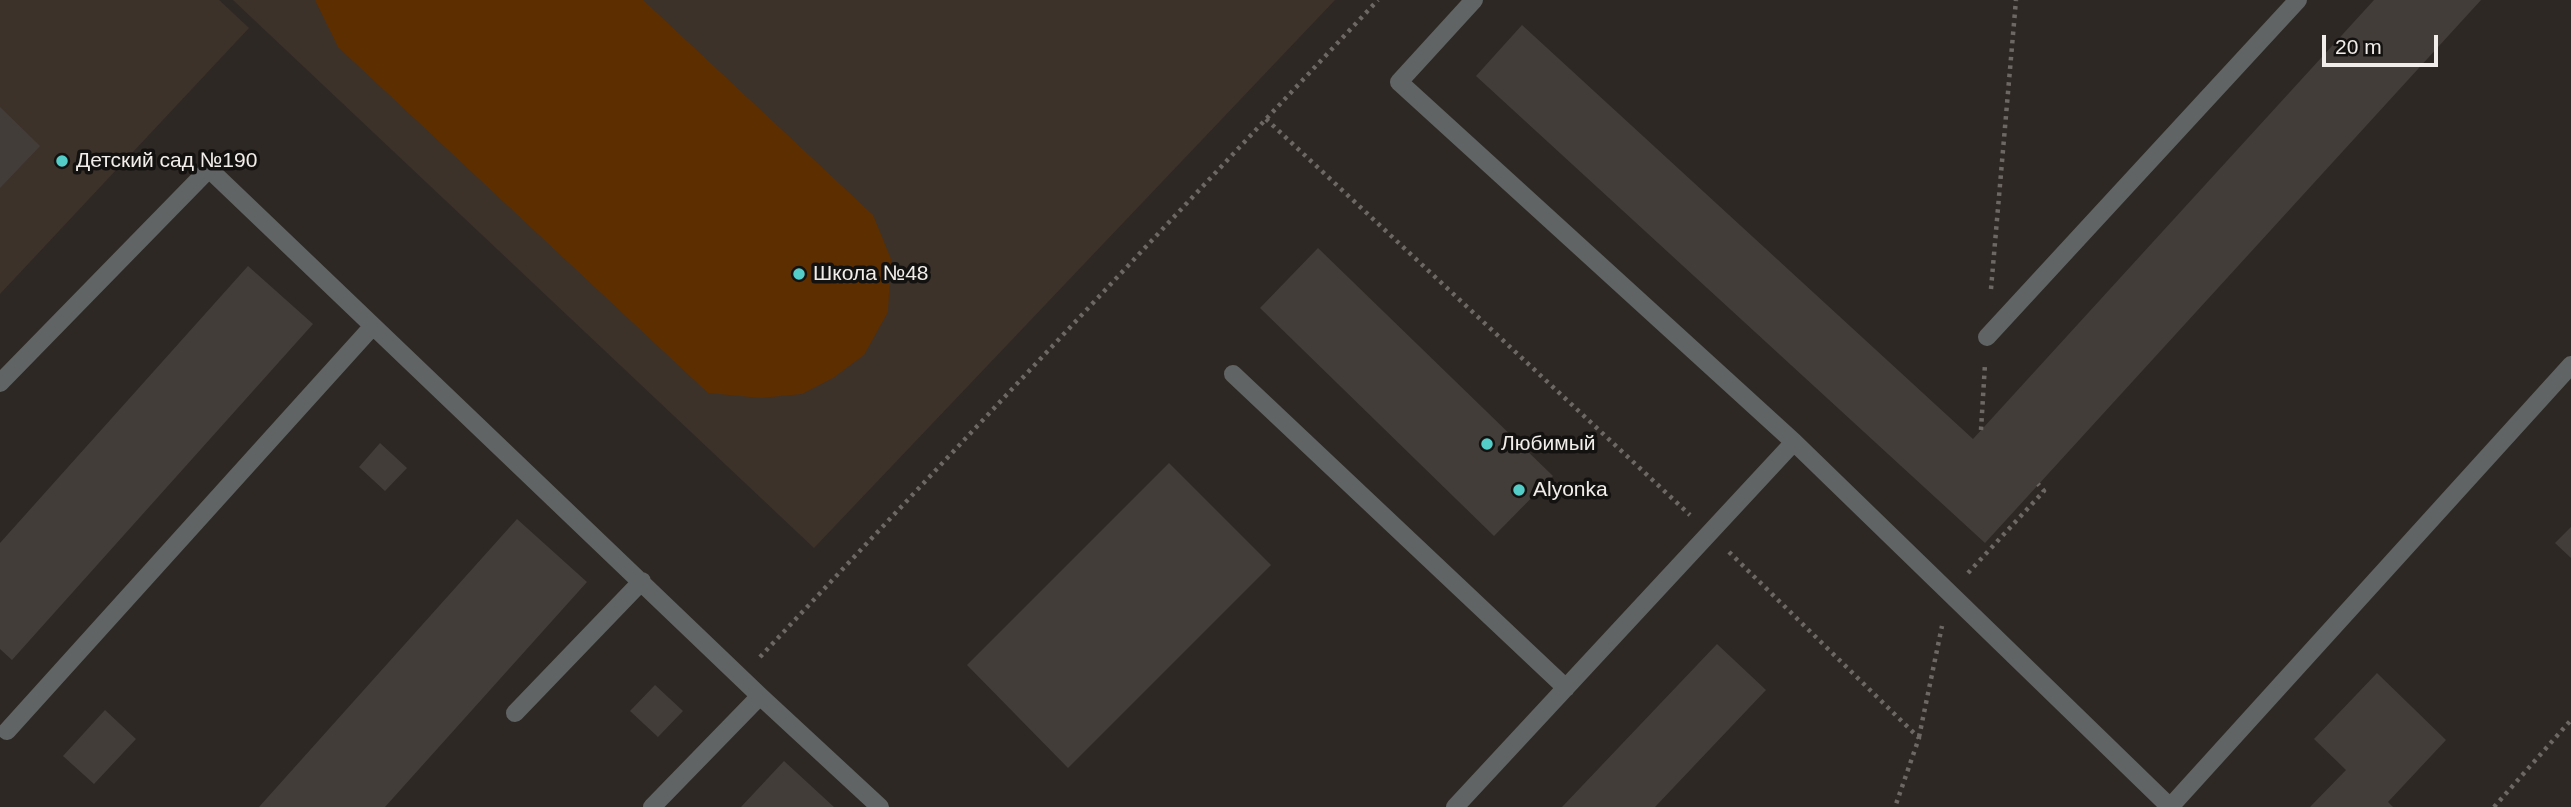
<!DOCTYPE html>
<meta charset="utf-8">
<style>
body{margin:0}
#map{position:relative;width:2571px;height:807px;overflow:hidden;background:#2e2824;font-family:Arial,sans-serif}
canvas{display:block}
.scale{position:absolute;left:2322px;top:35px;width:116px;height:32px;box-sizing:border-box;border:4px solid #f1edea;border-top:0;padding-left:9px;font-size:21px;line-height:24px;white-space:nowrap;color:#f1edea;-webkit-text-stroke:5px #141210;paint-order:stroke}
</style>
<div id="map">
<canvas width="2571" height="807"></canvas>
<div class="scale">20 m</div>
</div>
<script>
const ctx = document.querySelector('canvas').getContext('2d');
ctx.lineJoin = 'round';
function fill(path, color) { ctx.fillStyle = color; ctx.fill(path, 'evenodd'); }
function trace(path, color, width, dash) { ctx.strokeStyle = color; ctx.lineWidth = width; ctx.lineCap = dash ? 'butt' : 'round'; ctx.setLineDash(dash || []); ctx.stroke(path); }
function drawText(font, color, halo, rows, align = 'center') {
  ctx.font = font + ' Arial,sans-serif'; ctx.lineWidth = 7; ctx.setLineDash([]); ctx.textBaseline = 'middle'; ctx.strokeStyle = halo; ctx.fillStyle = color; for (const [text, x, y, turn = 0] of rows) {
    ctx.save(); ctx.translate(x, y); ctx.rotate((+turn || 0) * Math.PI / 180); ctx.textAlign = isNaN(turn) ? turn : align; if (halo) ctx.strokeText(text, 0, 0); ctx.fillText(text, 0, 0); ctx.restore();
  }
}
const built = new Path2D(`
 M0,0H219L249,28L0,294Z
 M233,0H1335L814,548Z`);
const green = new Path2D(`
 M315,0H643L873,215L891,259L888,312L864,355L833,378L802,394L761,398L708,393L338,47Z`);
const building = new Path2D(`
 M2374,0H2481L1985,543L1476,76L1522,25L1973,439Z
 M0,107L40,146L0,188Z
 M1318,248L1553,476L1494,536L1260,308Z
 M248,266L313,324L12,660L0,649V543Z
 M380,443L407,468L385,491L359,467Z
 M1169,463L1271,565L1068,768L967,665Z
 M517,519L587,582L385,807H259Z
 M2571,527V558L2555,543Z
 M1717,644L1766,690L1655,807H1562Z
 M2377,673L2446,740L2388,802L2393,807H2310L2346,770L2314,739Z
 M655,685L683,711L658,737L630,711Z
 M105,710L136,739L94,784L63,756Z
 M784,761L834,807H741Z`);
const path = new Path2D(`
 M1266,119L1690,515
 M1991,289L2016,0
 M1981,430L1985,364
 M1729,552L1919,738L1895,807
 M1968,573L2044,491L2038,484
 M760,657L1378,0
 M1919,737L1942,626
 M2494,807L2571,720`);
const lane = new Path2D(`
 M1474,0L1399,82L1794,442L2170,807
 M1987,337L2298,0
 M1233,374L1566,688
 M0,383L209,169L760,696L880,807
 M515,713L642,581
 M7,731L372,327
 M652,807L760,696
 M1455,807L1794,442
 M2170,807L2571,365`);
const markers = [
 [62,161,7,"#54cdc8"],
 [799,274,7,"#54cdc8"],
 [1487,444,7,"#54cdc8"],
 [1519,490,7,"#54cdc8"]
];
const poiNames = [
 ["Детский сад №190",76,161],
 ["Школа №48",813,274],
 ["Любимый",1501,444],
 ["Alyonka",1533,490]
];
fill(built, '#3c322a');
fill(green, '#5c2e00');
fill(building, '#433d39');
trace(path, '#6e6865', 4.5, [3.5, 5]);
trace(lane, '#606464', 18);
for (const [x, y, r, color] of markers) { const dot = new Path2D(); dot.arc(x, y, r, 0, 2 * Math.PI); ctx.fillStyle = color; ctx.fill(dot); trace(dot, '#141210', 2.5); }
drawText('21px', '#f1edea', '#141210', poiNames, 'left');
</script>
